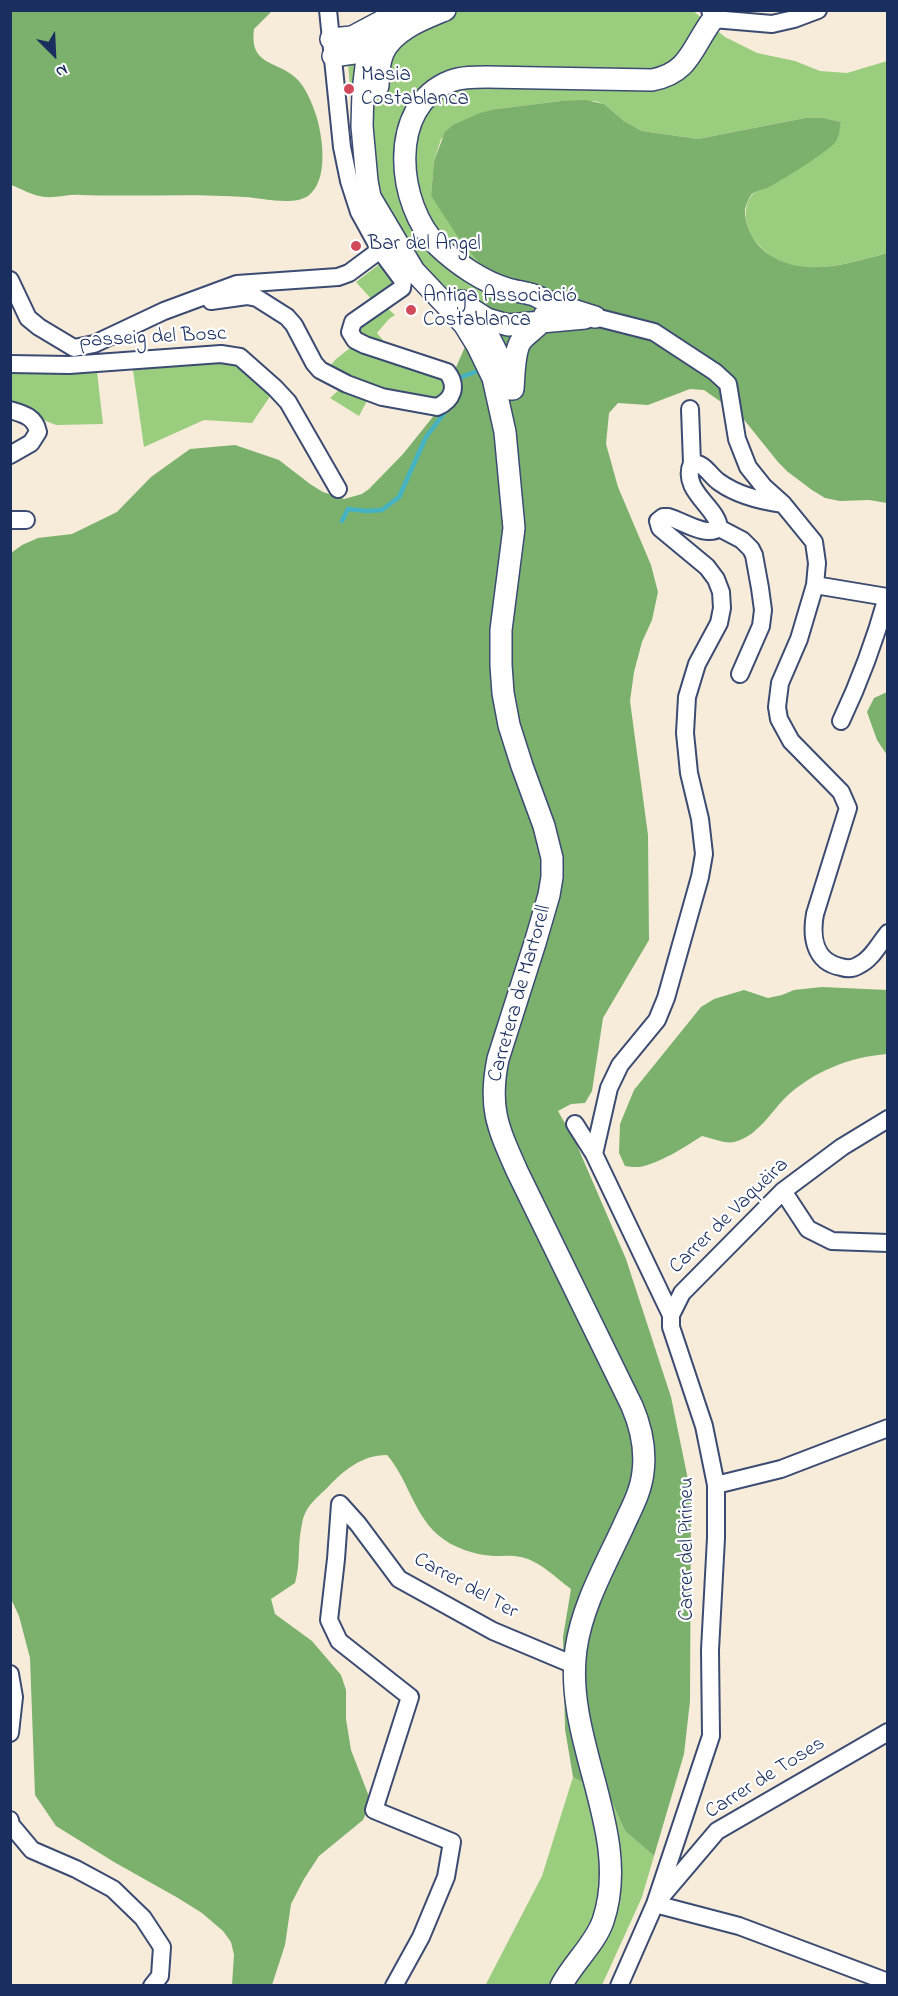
<!DOCTYPE html>
<html>
<head>
<meta charset="utf-8">
<style>
	body { margin:0 }
	#map { position:relative; width:898px; height:1996px; overflow:hidden; background:#f7ecda; font-family:"Indie Flower",sans-serif }
	canvas { display:block }
	.frame { position:absolute; inset:0; border:12px solid #1b2f5e; pointer-events:none }
	.north { position:absolute; left:24px; top:24px; width:60px; height:60px; -webkit-text-stroke:4px #fff; paint-order:stroke; rotate:156deg; font-size:16px; font-weight:700; line-height:24px; text-align:center; color:#1b2f5e }
	.north::after { content:''; display:block; margin:auto; width:21px; height:27px; background:#1b2f5e; clip-path:polygon(50% 0,100% 100%,50% 72%,0 100%) }
</style>
</head>
<body>
<div id="map">
<canvas width="898" height="1996"></canvas>
<div class="frame"></div>
<div class="north">N</div>
</div>
<script>
const g = document.querySelector('canvas').getContext('2d');
g.lineJoin = 'round';
function fillPath(path, color) {
  g.fillStyle = color;
  g.fill(path, 'evenodd');
}
function strokePath(path, color, width, dash) {
  g.strokeStyle = color;
  g.lineWidth = width;
  g.lineCap = dash ? 'butt' : 'round';
  g.setLineDash(dash || []);
  g.stroke(path);
}
function write(font, color, halo, rows, align = 'center') {
  g.font = font + ' "Indie Flower",sans-serif';
  g.lineWidth = 4.5;
  g.setLineDash([]);
  g.textBaseline = 'middle';
  g.strokeStyle = halo;
  g.fillStyle = color;
  for (const [text, x, y, turn = 0] of rows) {
    g.save();
    g.translate(x, y);
    g.rotate((+turn || 0) * Math.PI / 180);
    g.textAlign = isNaN(turn) ? turn : align;
    if (halo) g.strokeText(text, 0, 0);
    g.fillText(text, 0, 0);
    g.restore();
  }
}
const green = new Path2D(`
	M 692,10 L 725,37 L 757,53 L 795,61 L 820,71 L 847,73 L 887,61 L 887,253 C 850,263 797,281 765,251 C 756,243 750,236 747,224 C 745,215 745,201 753,194 C 759,189 773,185 781,180 C 801,167 819,153 837,140 L 841,122 L 824,118 L 805,118 L 698,139 L 642,131 L 624,121 L 604,104 L 595,101 L 561,101 L 496,109 L 441,139 L 434,161 L 431,196 L 467,248 L 479,260 L 487,275 L 486,311 L 468,340 L 357,165 L 347,53 L 385,11 Z
	M 381,263 L 398,285 L 373,301 L 356,282 Z
	M 386,307 L 395,315 L 389,319 L 377,333 L 387,345 L 362,335 L 357,331 L 360,324 Z
	M 355,344 L 440,373 L 446,381 L 445,389 L 440,401 L 379,393 L 328,368 L 336,359 Z
	M 231,362 L 273,392 L 252,423 L 204,420 L 144,447 L 133,370 Z
	M 97,372 L 103,424 L 56,425 L 11,407 L 10,373 Z
	M 341,388 L 368,399 L 359,416 L 330,398 Z
	M 573,1777 L 610,1798 L 625,1831 L 654,1856 L 642,1897 L 602,1985 L 485,1986 L 542,1876 Z`);
const forest = new Path2D(`
	M 10,11 L 272,11 L 254,29 C 249,67 278,60 297,79 C 306,88 312,103 316,115 C 323,137 329,181 308,196 C 293,206 262,198 245,197 C 191,193 136,197 81,195 C 69,194 57,198 45,197 C 33,196 22,189 11,185 Z
	M 586,100 L 604,104 L 624,121 L 642,131 L 698,139 L 805,118 L 824,118 L 841,122 C 840,128 839,136 837,140 C 830,151 782,180 769,187 C 764,189 756,191 752,194 C 749,197 745,207 745,211 C 745,225 752,239 761,248 C 796,281 847,264 887,253 L 887,503 L 869,500 L 840,501 L 825,498 L 812,490 L 788,472 L 778,462 L 741,416 L 704,390 L 690,389 L 648,405 L 618,403 L 609,413 L 606,444 L 618,487 L 651,565 L 658,592 L 652,620 L 642,642 L 634,672 L 630,701 L 648,835 L 649,940 L 603,1018 L 592,1091 L 585,1103 L 571,1104 L 558,1111 L 576,1143 L 626,1259 L 671,1397 L 691,1494 L 690,1701 L 684,1754 L 654,1856 L 625,1831 L 610,1798 L 573,1777 L 565,1729 L 563,1637 L 571,1589 C 556,1578 540,1561 521,1557 C 512,1555 503,1556 494,1556 C 475,1555 453,1548 438,1535 C 413,1513 408,1479 387,1455 C 362,1455 344,1470 328,1487 C 316,1499 305,1506 302,1524 C 297,1545 301,1562 295,1583 L 271,1599 L 275,1614 L 312,1641 L 341,1675 L 346,1690 L 346,1719 L 351,1750 L 368,1794 L 369,1807 L 363,1820 L 319,1856 L 304,1879 L 291,1904 L 285,1945 L 272,1985 L 232,1985 L 234,1955 L 231,1942 L 223,1931 L 202,1913 L 178,1898 L 114,1862 L 56,1826 L 35,1795 L 30,1658 L 19,1616 L 11,1599 L 11,553 L 22,545 L 38,538 L 72,534 L 117,512 L 151,477 L 190,449 L 235,445 L 279,460 L 310,484 L 323,492 L 344,499 L 362,494 L 369,489 L 403,454 L 436,413 L 468,340 L 486,311 L 487,275 L 483,267 L 460,240 L 431,196 L 434,161 L 445,132 L 453,125 L 480,113 L 496,109 L 561,101 Z
	M 887,692 L 887,755 L 877,740 L 867,712 L 874,698 Z
	M 822,987 L 887,990 L 887,1054 C 850,1057 814,1071 786,1097 C 770,1113 758,1136 734,1142 C 725,1144 711,1138 702,1136 C 685,1147 660,1163 640,1167 C 635,1167 630,1167 625,1166 L 619,1153 L 620,1124 L 634,1090 L 701,1007 L 714,999 L 744,990 L 768,998 L 782,995 L 794,990 Z`);
const stream = new Path2D(`
	M 459,382 L 459,378 L 475,372
	M 342,521 L 348,509 L 367,511 L 382,510 L 399,497 L 426,437 L 448,408`);
const minor = new Path2D(`
	M 710,10 L 713,19 L 772,24 L 794,19 L 818,10
	M 10,280 L 28,318 L 39,327 L 74,348 L 94,344 L 164,311 L 237,284 L 338,277 L 349,273 L 380,250 L 359,212 L 349,181 L 342,147 L 328,10
	M 211,301 L 247,296 L 257,298 L 287,317 L 294,325 L 314,363 L 320,370 L 347,384 L 382,397 L 437,407 C 453,400 458,386 447,372 L 365,345 L 355,340 L 350,332 L 353,322 L 402,288 L 403,281 L 380,250
	M 595,317 L 654,332 L 715,372 L 728,384 L 737,439 L 748,467 L 764,487 L 783,504 L 814,542 L 817,563 L 815,585 L 799,639 L 780,683 L 777,707 L 779,719 L 791,741 L 841,792 L 848,808 L 815,914 C 811,936 814,962 841,967 C 847,969 853,969 859,965 C 872,959 879,944 888,933
	M 10,364 L 69,365 L 221,354 L 240,357 L 275,388 L 288,402 L 338,489
	M 690,409 L 692,463
	M 10,410 C 24,414 35,417 38,432 L 31,443 L 10,455
	M 10,520 L 26,520
	M 719,528 L 742,540 L 751,549 L 754,555 L 760,588 L 763,610 L 761,626 L 740,674
	M 815,585 L 887,597 C 875,640 860,681 841,721
	M 575,1124 L 594,1154 L 671,1315 L 671,1327 L 704,1426 L 716,1485 L 716,1538 L 710,1650 L 711,1736 L 655,1904 L 619,1986
	M 594,1154 L 609,1088 L 620,1065 L 657,1020 L 666,998 L 700,877 L 704,854 L 700,819 L 689,773 L 685,733 L 687,697 L 697,664 L 719,623 L 722,608 L 721,592 L 716,579 L 707,567 L 660,528 L 658,521 L 663,517 L 668,517 C 683,521 706,538 719,528 C 718,507 680,491 692,463 C 705,463 709,475 719,482 C 737,495 761,501 783,504
	M 783,1191 L 808,1229 L 832,1241 L 888,1243
	M 671,1315 L 682,1293 L 783,1191 L 842,1147 L 888,1119
	M 716,1485 L 781,1469 L 888,1428
	M 10,1674 L 14,1697 L 10,1733
	M 888,1732 L 717,1831 L 655,1904 L 739,1926 L 888,1982
	M 10,1820 L 11,1825 L 32,1850 L 76,1869 L 113,1889 L 143,1918 L 162,1947 L 160,1976 L 152,1986
	M 394,1986 L 421,1937 L 446,1877 L 452,1842 L 374,1810 L 410,1697 L 339,1641 L 329,1620 L 336,1559 L 340,1504 L 358,1524 L 399,1579 L 493,1631 L 574,1665`);
const major = new Path2D(`
	M 412,10 L 392,21 L 383,28 L 368,50 L 363,91 L 362,126 L 367,181 L 370,197 L 414,271 L 464,324 L 477,345 L 493,378 L 505,432 L 514,528 L 501,630 L 501,665 L 503,693 L 509,725 L 522,766 L 544,826 L 552,858 L 552,877 L 549,895 L 535,943 L 498,1059 C 488,1108 498,1128 517,1171 L 632,1406 C 641,1427 646,1449 643,1472 C 641,1492 631,1509 623,1527 C 605,1566 582,1606 576,1649 C 563,1741 633,1833 603,1921 C 595,1944 573,1963 561,1986
	M 331,39 L 352,37 L 384,20
	M 333,56 L 361,52 L 378,45
	M 378,86 C 378,75 379,63 383,53 C 393,30 423,19 445,10
	M 462,301 C 486,326 501,356 510,389
	M 473,310 L 487,319 L 508,325 L 585,318
	M 595,317 C 579,312 563,307 547,301 C 541,299 536,295 530,294 C 523,292 515,291 508,289 C 483,282 457,264 438,246 C 397,206 386,106 451,81 C 462,77 475,77 487,77 L 652,80 C 690,73 692,47 713,19
	M 513,389 C 514,376 514,351 521,341 C 528,332 540,327 544,316`);
const markers = [
	[349,89,6,"#d1495b"],
	[356,246,6,"#d1495b"],
	[411,310,6,"#d1495b"]
];
const poiNames = [
	["Masia",361,77],
	["Costablanca",361,101],
	["Bar del Angel",368,246],
	["Antiga Associació",423,298],
	["Costablanca",423,322]
];
const streetNames = [
	["passeig del Bosc",153,339,-3],
	["Carretera de Martorell",521,994,-74],
	["Carrer de Vaquèira",730,1217,-44],
	["Carrer del Pirineu",689,1549,-90],
	["Carrer del Ter",465,1587,29],
	["Carrer de Toses",766,1779,-32]
];
fillPath(green, '#9acd7e');
fillPath(forest, '#7bb06d');
strokePath(stream, '#46b3c2', 4.5);
strokePath(minor, '#3c4b71', 20);
strokePath(major, '#3c4b71', 24);
strokePath(minor, '#fff', 16);
strokePath(major, '#fff', 21);
for (const [x, y, r, color] of markers) {
  const dot = new Path2D();
  dot.arc(x, y, r, 0, 2 * Math.PI);
  g.fillStyle = color;
  g.fill(dot);
  strokePath(dot, '#fff', 2);
}
write('21px', '#1b2f5e', '#fff', poiNames, 'left');
write('21px', '#1b2f5e', '#fff', streetNames);
</script>
</body>
</html>
